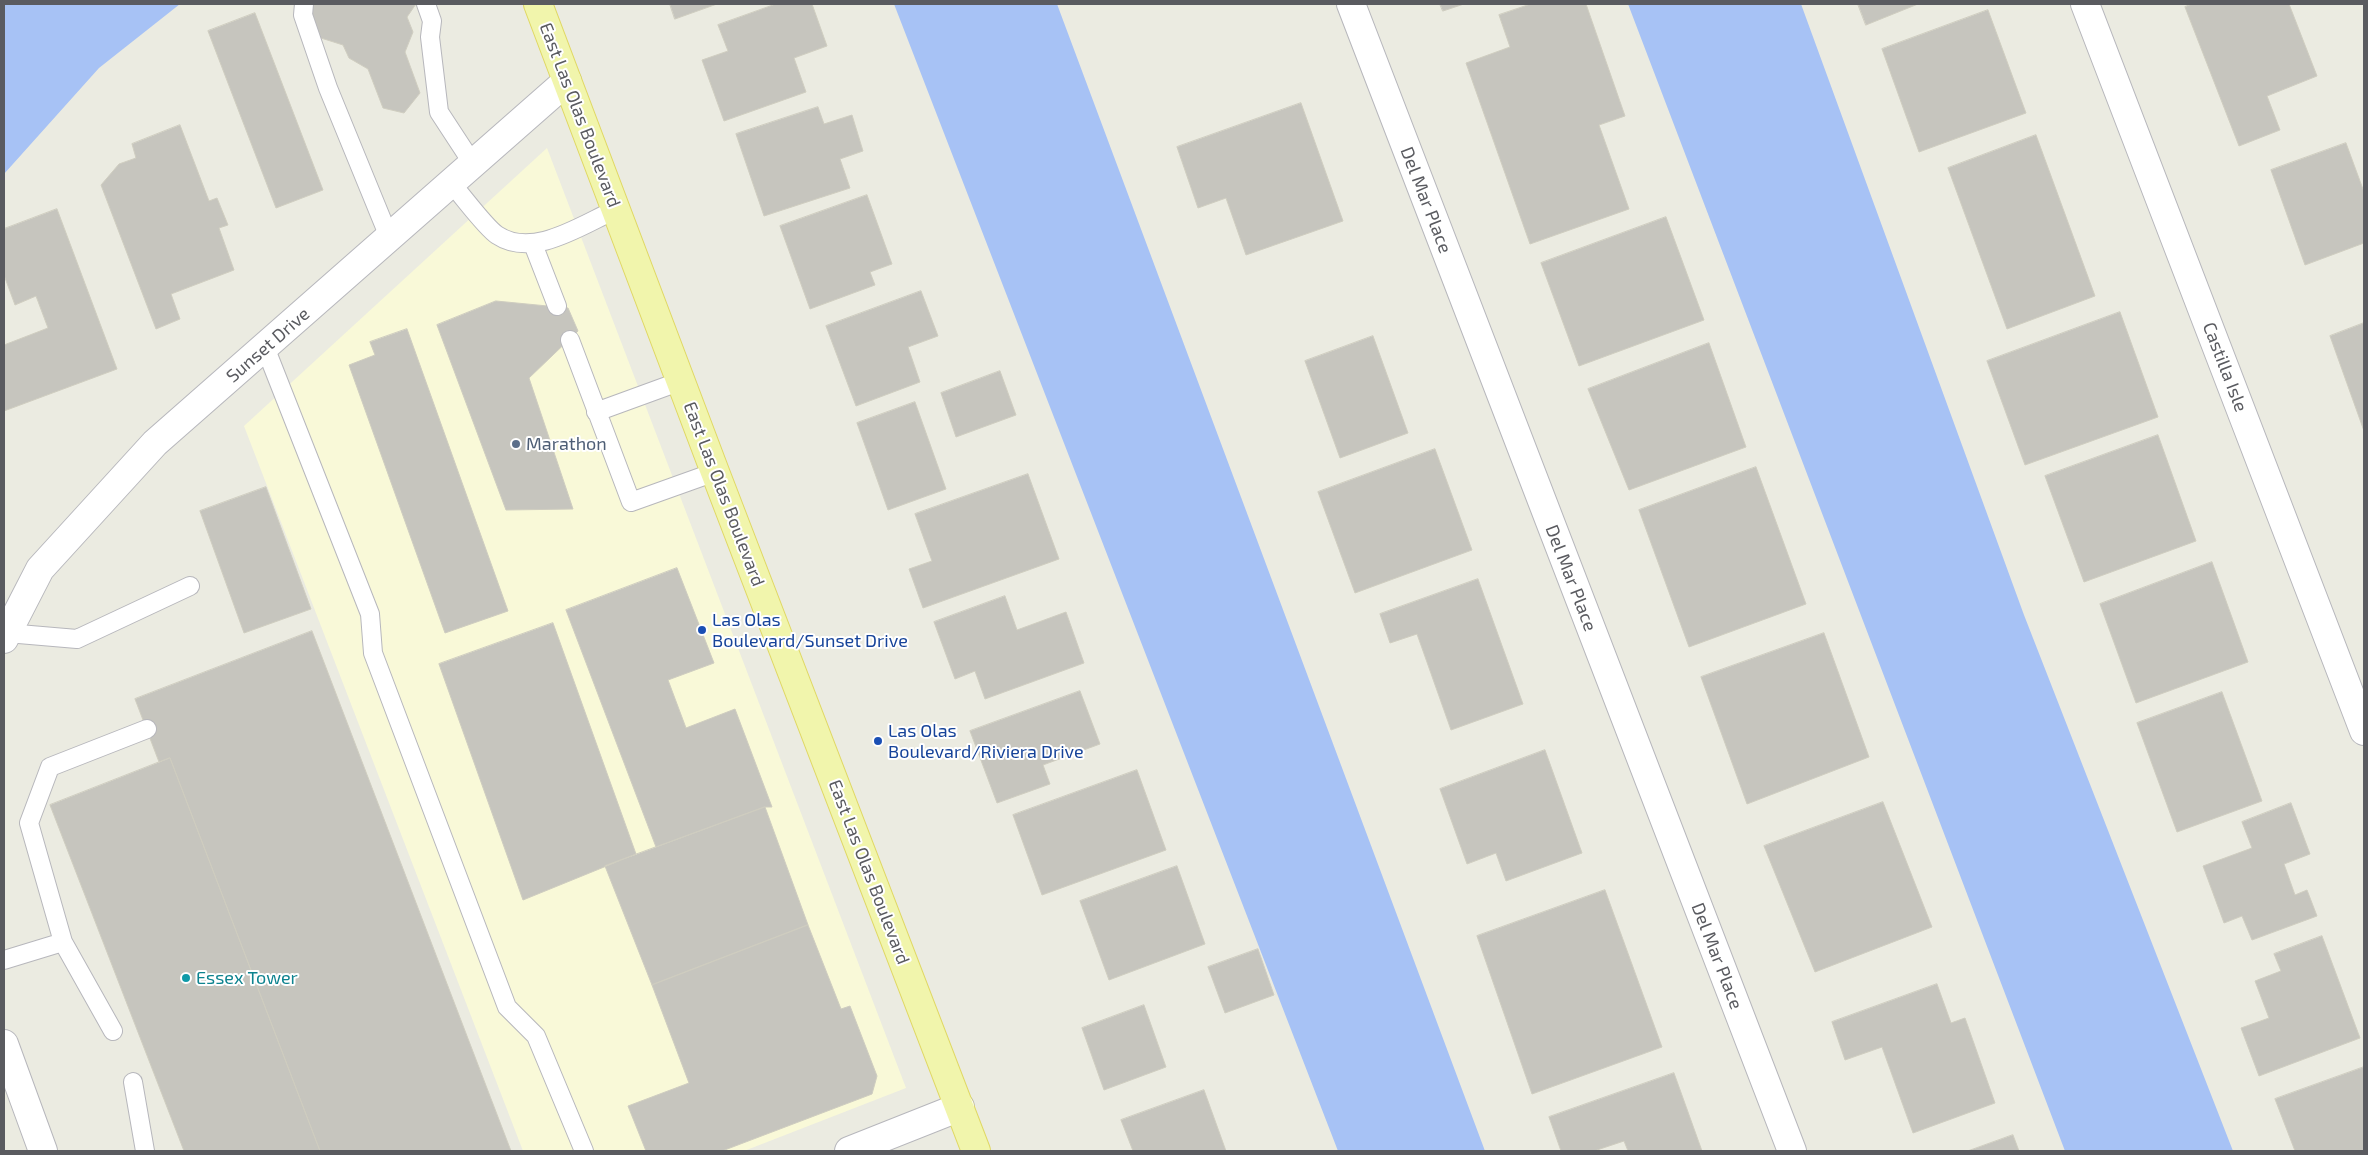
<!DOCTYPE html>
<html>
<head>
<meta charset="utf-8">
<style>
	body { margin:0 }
	#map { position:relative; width:2368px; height:1155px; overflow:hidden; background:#ebebe1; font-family:"Exo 2",sans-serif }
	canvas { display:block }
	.frame { position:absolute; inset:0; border:5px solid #5a5b60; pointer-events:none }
</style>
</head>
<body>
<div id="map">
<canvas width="2368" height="1155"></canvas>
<div class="frame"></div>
</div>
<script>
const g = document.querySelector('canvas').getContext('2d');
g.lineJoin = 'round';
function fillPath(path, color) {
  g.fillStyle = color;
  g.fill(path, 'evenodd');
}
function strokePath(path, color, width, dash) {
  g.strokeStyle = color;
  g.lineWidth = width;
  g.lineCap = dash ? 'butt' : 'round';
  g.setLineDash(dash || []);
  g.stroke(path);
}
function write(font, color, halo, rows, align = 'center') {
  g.font = font + ' "Exo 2",sans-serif';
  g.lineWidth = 4;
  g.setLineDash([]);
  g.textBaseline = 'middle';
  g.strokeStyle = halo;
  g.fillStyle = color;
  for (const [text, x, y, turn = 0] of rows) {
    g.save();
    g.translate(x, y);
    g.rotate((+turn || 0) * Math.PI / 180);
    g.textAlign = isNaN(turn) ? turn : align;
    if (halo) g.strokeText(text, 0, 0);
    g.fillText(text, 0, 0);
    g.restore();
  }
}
const commercial = new Path2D(`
	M 547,148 L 906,1088 L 744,1151 L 523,1151 L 244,426 Z`);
const water = new Path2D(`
	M 4,4 L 180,4 L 99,68 L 4,174 Z
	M 894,4 L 1057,4 L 1485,1151 L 1338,1151 Z
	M 1628,4 L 1801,4 L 2024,615 L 2233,1151 L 2065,1151 Z`);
const building = new Path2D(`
	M 313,4 L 416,4 L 407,17 L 413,32 L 405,52 L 420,93 L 404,113 L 383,108 L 368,69 L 349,58 L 343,45 L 321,38 L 310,8 Z
	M 670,4 L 717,4 L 675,19 Z
	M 776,4 L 812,4 L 827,46 L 794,58 L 806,92 L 724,121 L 702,60 L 728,51 L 718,25 Z
	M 1440,4 L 1464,4 L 1443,11 Z
	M 1531,4 L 1586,4 L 1625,116 L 1599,125 L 1629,209 L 1530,244 L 1466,63 L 1510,47 L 1499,15 Z
	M 1858,4 L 1918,4 L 1866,25 Z
	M 2192,4 L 2289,4 L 2317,76 L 2267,96 L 2280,130 L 2239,146 L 2185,7 Z
	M 1988,10 L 2026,113 L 1919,152 L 1882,49 Z
	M 255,13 L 323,190 L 276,208 L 208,31 Z
	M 1301,103 L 1343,221 L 1246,255 L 1226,198 L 1198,208 L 1177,147 Z
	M 818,107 L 824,124 L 852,115 L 863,151 L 840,159 L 850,188 L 764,216 L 736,134 Z
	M 180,125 L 209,201 L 217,198 L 228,225 L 219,228 L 234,270 L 171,294 L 180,319 L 156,329 L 101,185 L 119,164 L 136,158 L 132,144 Z
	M 2036,135 L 2095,296 L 2007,329 L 1948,168 Z
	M 2346,143 L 2364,192 L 2364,243 L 2305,265 L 2271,170 Z
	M 867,195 L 892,264 L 870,272 L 875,285 L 810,309 L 780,226 Z
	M 57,209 L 117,369 L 4,411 L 4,345 L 48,328 L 36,296 L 15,305 L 4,275 L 4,229 Z
	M 1666,217 L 1704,320 L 1579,366 L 1541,263 Z
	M 921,291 L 938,336 L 908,347 L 920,382 L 856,406 L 826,326 Z
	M 496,301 L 568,308 L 578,331 L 529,378 L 573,509 L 506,510 L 437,325 Z
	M 2120,312 L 2158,417 L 2025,465 L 1987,361 Z
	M 2364,323 L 2364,431 L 2330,336 Z
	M 407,329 L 508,611 L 445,633 L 349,365 L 375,355 L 370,342 Z
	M 1373,336 L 1408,433 L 1340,458 L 1305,361 Z
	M 1709,343 L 1746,447 L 1629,490 L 1588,389 Z
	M 1000,371 L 1016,415 L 956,437 L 941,393 Z
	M 915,402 L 946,489 L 888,510 L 857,423 Z
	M 2158,435 L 2196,541 L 2084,582 L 2045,476 Z
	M 1435,449 L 1472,550 L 1355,593 L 1318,492 Z
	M 1756,467 L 1806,604 L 1689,647 L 1639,510 Z
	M 1028,474 L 1059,559 L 923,608 L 909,569 L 932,561 L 915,514 Z
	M 266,487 L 311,609 L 244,633 L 200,511 Z
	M 2212,562 L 2248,662 L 2136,703 L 2100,604 Z
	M 677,568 L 714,663 L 668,680 L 686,728 L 735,709 L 772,807 L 765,807 L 656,847 L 566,610 Z
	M 1478,579 L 1523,704 L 1451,730 L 1417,634 L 1390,643 L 1380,614 Z
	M 1005,596 L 1017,630 L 1066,612 L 1084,663 L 985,699 L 975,671 L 955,679 L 934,622 Z
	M 553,623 L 636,854 L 523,900 L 439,664 Z
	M 312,631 L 511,1151 L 320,1151 L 170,758 L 159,762 L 135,699 Z
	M 1824,633 L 1869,757 L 1747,804 L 1701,677 Z
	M 1080,691 L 1100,744 L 1043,765 L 1050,784 L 997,803 L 970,731 Z
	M 2222,692 L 2262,801 L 2177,832 L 2137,723 Z
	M 1545,750 L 1582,853 L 1506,881 L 1496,853 L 1467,864 L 1440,789 Z
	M 170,758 L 320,1151 L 184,1151 L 50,805 Z
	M 1137,770 L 1166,850 L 1042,895 L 1013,815 Z
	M 1883,802 L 1932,927 L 1815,972 L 1764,846 Z
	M 2291,803 L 2310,854 L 2284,864 L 2295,895 L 2307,890 L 2317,916 L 2252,940 L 2242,916 L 2224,923 L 2203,866 L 2252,848 L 2242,822 Z
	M 765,807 L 808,925 L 652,985 L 605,866 Z
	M 1177,866 L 1205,944 L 1109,980 L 1080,901 Z
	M 1605,890 L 1662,1047 L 1532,1094 L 1477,936 Z
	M 808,925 L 841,1009 L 850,1006 L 877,1076 L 872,1094 L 722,1151 L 646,1151 L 628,1106 L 689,1083 L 652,985 Z
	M 2322,936 L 2360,1038 L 2259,1076 L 2241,1028 L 2269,1018 L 2255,981 L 2281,971 L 2274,954 Z
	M 1258,949 L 1274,995 L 1225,1013 L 1208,967 Z
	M 1937,984 L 1951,1023 L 1965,1018 L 1995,1103 L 1913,1133 L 1882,1047 L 1845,1060 L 1832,1022 Z
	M 1144,1005 L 1166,1067 L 1104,1090 L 1082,1028 Z
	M 2364,1067 L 2364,1151 L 2295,1151 L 2275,1099 Z
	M 1674,1073 L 1702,1151 L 1628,1151 L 1624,1141 L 1594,1151 L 1561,1151 L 1549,1117 Z
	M 1204,1090 L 1226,1151 L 1133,1151 L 1121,1120 Z
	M 2013,1135 L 2019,1151 L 1968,1151 Z`);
const service = new Path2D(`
	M 304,4 L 303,15 L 328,88 L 389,237
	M 426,4 L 432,21 L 430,37 L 439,112 L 473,164
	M 451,183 C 462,195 485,227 497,235 C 533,259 581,225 615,210
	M 533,244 L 557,306
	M 570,340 L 631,502 L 715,472
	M 265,347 L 370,614 L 373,653 L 507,1007 L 536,1036 L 584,1151
	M 596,412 L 681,381
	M 7,633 L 77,639 L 190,586
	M 63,942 L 113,1031
	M 4,960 L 63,942 L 29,823 L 50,767 L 147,729
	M 133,1082 L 145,1151`);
const minor = new Path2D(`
	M 1351,4 L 1792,1151
	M 2085,4 L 2364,731
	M 4,639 L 40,569 L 155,443 L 567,81
	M 4,1044 L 43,1151
	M 849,1151 L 960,1107`);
const primary = new Path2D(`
	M 538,4 L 715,472 L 976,1151`);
const markers = [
	[516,444,5,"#5c6f8a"],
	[702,630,5,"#1a4fb4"],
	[878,741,5,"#1a4fb4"],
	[186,978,5,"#0f9aa8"]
];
const streetNames = [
	["East Las Olas Boulevard",580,115,69],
	["Del Mar Place",1426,200,69],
	["Sunset Drive",268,345,-41],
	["Castilla Isle",2225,367,69],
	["East Las Olas Boulevard",724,494,69],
	["Del Mar Place",1571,578,69],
	["East Las Olas Boulevard",869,872,69],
	["Del Mar Place",1717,956,69]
];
const serviceNames = [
	["Marathon",526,444]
];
const transitNames = [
	["Las Olas",712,620],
	["Boulevard/Sunset Drive",712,641],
	["Las Olas",888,731],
	["Boulevard/Riviera Drive",888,752]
];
const cultureNames = [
	["Essex Tower",196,978]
];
fillPath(commercial, '#f9f9d8');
fillPath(water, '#a7c2f5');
fillPath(building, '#c6c5be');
strokePath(building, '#cfcdc0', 1);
strokePath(service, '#b7b7bc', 20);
strokePath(minor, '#b7b7bc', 30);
strokePath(primary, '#e0d864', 30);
strokePath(service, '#fff', 18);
strokePath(minor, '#fff', 28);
strokePath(primary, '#f1f5ac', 28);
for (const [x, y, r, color] of markers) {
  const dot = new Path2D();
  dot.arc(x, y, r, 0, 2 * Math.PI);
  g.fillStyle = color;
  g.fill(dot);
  strokePath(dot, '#fff', 2);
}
write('18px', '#5a5b60', '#fff', streetNames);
write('18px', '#4e5e75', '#fff', serviceNames, 'left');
write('18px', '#164399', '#fff', transitNames, 'left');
write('18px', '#0d838f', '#fff', cultureNames, 'left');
</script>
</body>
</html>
